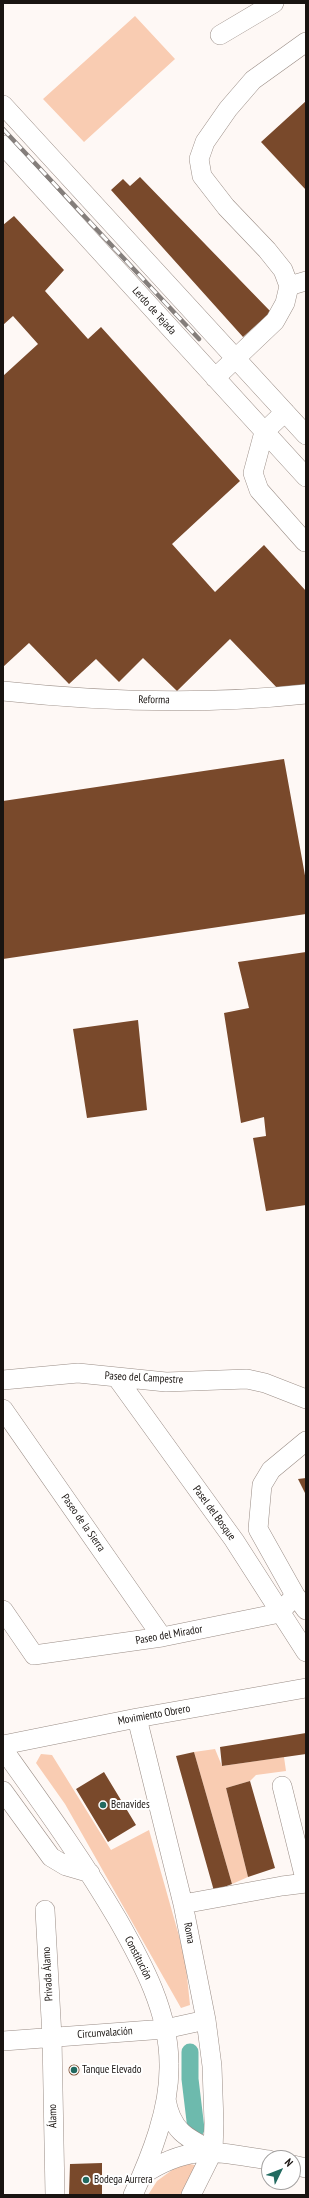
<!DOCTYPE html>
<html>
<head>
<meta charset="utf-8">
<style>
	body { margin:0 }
	#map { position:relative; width:309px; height:2198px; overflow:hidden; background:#fef8f5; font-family:"PT Sans Narrow",sans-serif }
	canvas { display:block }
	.frame { position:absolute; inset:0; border:4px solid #191411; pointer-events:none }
	.north { position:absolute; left:261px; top:2150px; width:40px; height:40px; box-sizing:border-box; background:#fff; border:1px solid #a3a1a0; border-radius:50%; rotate:47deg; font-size:11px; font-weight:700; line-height:16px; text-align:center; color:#191411 }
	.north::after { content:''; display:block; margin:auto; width:14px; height:18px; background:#226a60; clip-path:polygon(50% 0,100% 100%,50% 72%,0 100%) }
</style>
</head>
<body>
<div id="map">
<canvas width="309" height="2198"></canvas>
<div class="frame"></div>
<div class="north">N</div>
</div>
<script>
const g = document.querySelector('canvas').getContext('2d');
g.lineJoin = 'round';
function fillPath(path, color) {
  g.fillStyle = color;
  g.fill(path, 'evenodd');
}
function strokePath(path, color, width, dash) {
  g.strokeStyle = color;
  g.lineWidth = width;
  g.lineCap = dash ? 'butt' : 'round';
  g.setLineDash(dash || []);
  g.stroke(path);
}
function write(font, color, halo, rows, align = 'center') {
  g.font = font + ' "PT Sans Narrow",sans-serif';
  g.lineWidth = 4;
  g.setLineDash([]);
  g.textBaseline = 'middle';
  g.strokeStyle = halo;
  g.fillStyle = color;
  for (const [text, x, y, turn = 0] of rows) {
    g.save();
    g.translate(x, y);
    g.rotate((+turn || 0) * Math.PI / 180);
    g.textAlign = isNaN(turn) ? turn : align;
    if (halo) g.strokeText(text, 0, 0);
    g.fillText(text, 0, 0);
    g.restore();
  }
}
const green = new Path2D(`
	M 135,16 L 175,59 L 84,142 L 43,99 Z
	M 215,1749 L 222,1766 L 284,1757 L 286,1771 L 256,1775 L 250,1781 L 226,1788 L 248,1877 L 232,1884 L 194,1752 Z
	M 41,1754 L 52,1755 L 111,1850 L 149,1830 L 185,1957 L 190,2005 L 181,2008 L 65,1804 L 36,1763 Z
	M 183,2162 L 198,2166 L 186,2195 L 148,2195 L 157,2181 Z`);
const canal = new Path2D(`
	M 190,2052 L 190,2079 L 196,2129`);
const building = new Path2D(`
	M 306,101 L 306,190 L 261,142 Z
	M 140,177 L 271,312 L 243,337 L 111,190 L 123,179 L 130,186 Z
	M 14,216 L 64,270 L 45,291 L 88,339 L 101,327 L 240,481 L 172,544 L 215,592 L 264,545 L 306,591 L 306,685 L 282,693 L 230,639 L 177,691 L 143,658 L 119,682 L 96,659 L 69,684 L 29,643 L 3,667 L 3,376 L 38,344 L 13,316 L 3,325 L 3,225 Z
	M 284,759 L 306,881 L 306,914 L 3,959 L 3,801 Z
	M 306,952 L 306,1205 L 266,1211 L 253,1138 L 266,1136 L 264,1117 L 241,1123 L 224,1013 L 249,1008 L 238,962 Z
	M 138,1020 L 147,1110 L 87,1118 L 73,1029 Z
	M 306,1478 L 306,1495 L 298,1479 Z
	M 306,1733 L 306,1754 L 222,1766 L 220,1747 Z
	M 194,1752 L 232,1884 L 214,1891 L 176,1756 Z
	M 104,1772 L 136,1825 L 108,1842 L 76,1789 Z
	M 250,1781 L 275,1868 L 248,1877 L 226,1788 Z
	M68.5 2070a5.5 5.5 0 1 1 11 0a5.5 5.5 0 1 1-11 0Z
	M 102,2163 L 102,2195 L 69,2195 L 70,2164 Z`);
const minor = new Path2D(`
	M 220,35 L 274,3
	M 3,105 L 306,435
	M 3,145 L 306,477
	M 289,286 L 306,281
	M 215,378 L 275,321 L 285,303 L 289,286 L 283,270 L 267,250 L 226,207 L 202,176 L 199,159 L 205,142 L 228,109 L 253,80 L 306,42
	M 285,412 L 264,432 L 253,473 L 259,490 L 305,542
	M 3,691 C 104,702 205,705 306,694
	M 117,1378 L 234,1540 L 306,1652
	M 3,1380 L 78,1373 L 166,1382 L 247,1379 L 265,1383 L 306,1399
	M 3,1409 L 162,1637
	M 306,1441 L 271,1470 L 262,1485 L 258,1529 L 295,1595 L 306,1610
	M 3,1610 L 34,1655 L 162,1637 L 280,1613 L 295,1595
	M 137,1718 L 183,1904 L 206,2020 L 212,2066 L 214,2123 L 213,2151 L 191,2195
	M 3,1745 L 137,1718 L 306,1688
	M 3,1749 C 43,1805 83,1860 118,1920 C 143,1964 169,2012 169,2064 C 170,2109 151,2156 133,2195
	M 3,1791 L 51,1857 L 66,1866 L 90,1873
	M 183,1904 L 282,1886 L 306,1883 L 282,1786
	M 45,1910 L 52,2037 L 55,2195
	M 3,2041 L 165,2029 L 206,2020
	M 166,2099 C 171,2130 186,2138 213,2151
	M 293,2165 L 306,2168
	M 142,2175 C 191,2143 215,2152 269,2160`);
const rail = new Path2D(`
	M 3,129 L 199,339`);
const markers = [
	[103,1805,4,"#226a60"],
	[74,2070,4,"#226a60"],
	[86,2180,4,"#226a60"]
];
const streetNames = [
	["Lerdo de Tejada",154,311,48],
	["Reforma",154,700,1],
	["Paseo del Campestre",144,1378,3],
	["Pasel del Bosque",214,1513,54],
	["Paseo de la Sierra",83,1523,55],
	["Paseo del Mirador",169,1635,-10],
	["Movimiento Obrero",154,1715,-10],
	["Roma",189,1933,79],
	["Constitución",138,1958,63],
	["Privada Álamo",48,1974,-93],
	["Circunvalación",105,2033,-4],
	["Álamo",53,2116,-91]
];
const poiNames = [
	["Benavides",111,1805],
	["Tanque Elevado",82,2070],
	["Bodega Aurrera",94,2180]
];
fillPath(green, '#f9ccb2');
strokePath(canal, '#6dbaad', 17);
fillPath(building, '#79492b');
strokePath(minor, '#9a8d86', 20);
strokePath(minor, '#fff', 19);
strokePath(rail, '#847e7b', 4.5);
strokePath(rail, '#fff', 3, [9]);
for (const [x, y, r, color] of markers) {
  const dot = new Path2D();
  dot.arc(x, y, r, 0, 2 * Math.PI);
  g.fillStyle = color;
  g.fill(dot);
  strokePath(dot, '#fff', 1.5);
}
write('11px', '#191411', '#fff', streetNames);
write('11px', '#191411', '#fff', poiNames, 'left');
</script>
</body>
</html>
